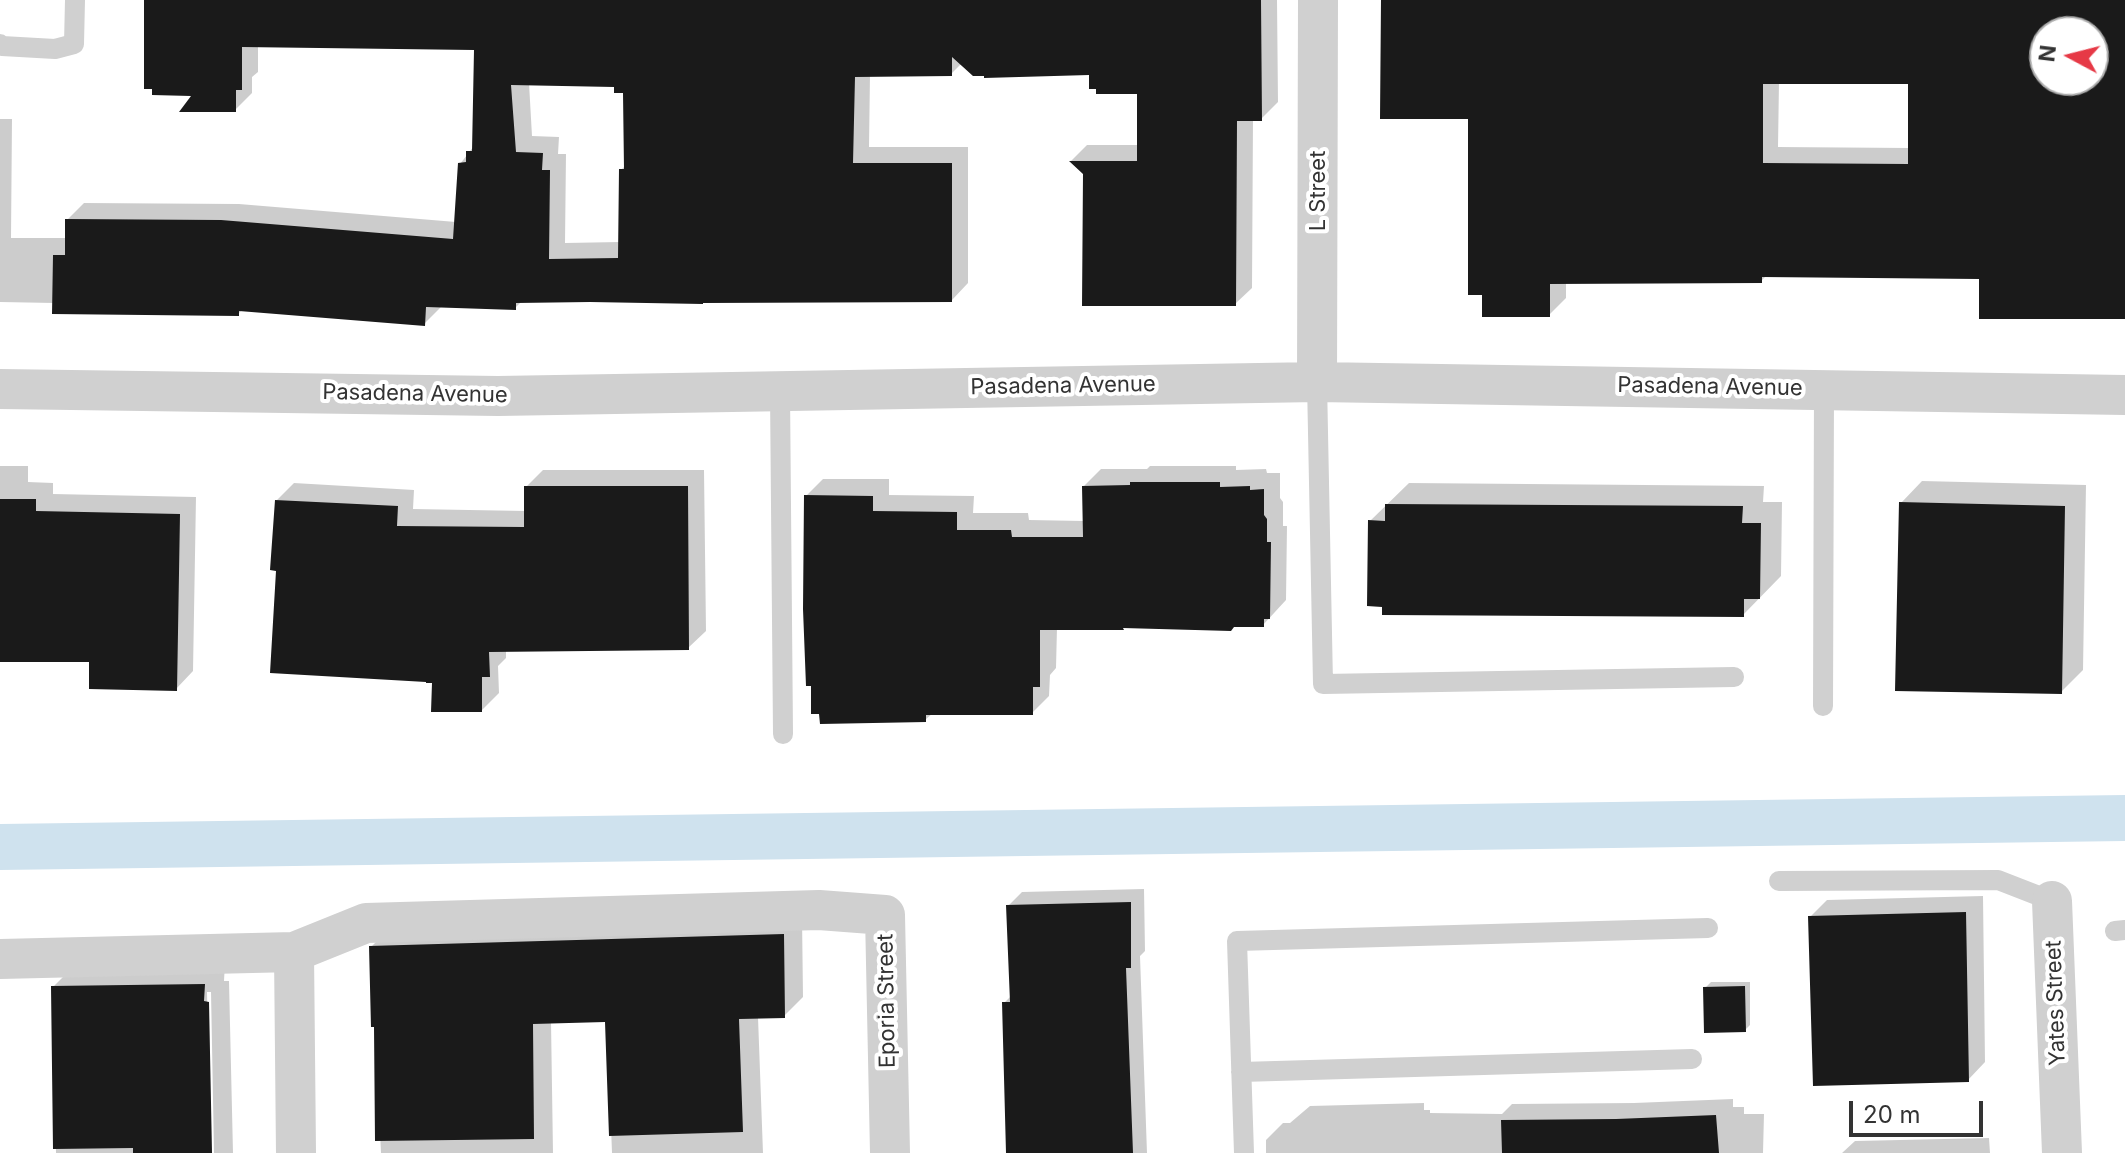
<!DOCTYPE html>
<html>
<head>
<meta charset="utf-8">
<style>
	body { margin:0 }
	#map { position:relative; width:2125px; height:1153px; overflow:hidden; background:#fff; font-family:Inter,sans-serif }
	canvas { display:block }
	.north { position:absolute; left:2029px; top:16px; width:80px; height:80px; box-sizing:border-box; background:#fff; border:2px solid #adadad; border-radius:50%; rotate:277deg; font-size:22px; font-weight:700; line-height:32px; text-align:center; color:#333 }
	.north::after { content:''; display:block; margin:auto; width:28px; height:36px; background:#e63946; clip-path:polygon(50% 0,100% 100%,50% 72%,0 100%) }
	.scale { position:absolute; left:1849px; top:1101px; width:134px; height:36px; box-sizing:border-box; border:4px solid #333; border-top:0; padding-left:10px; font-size:24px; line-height:28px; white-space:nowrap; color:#333; -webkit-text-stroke:6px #fff; paint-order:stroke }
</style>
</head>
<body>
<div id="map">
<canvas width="2125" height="1153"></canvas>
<div class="north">N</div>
<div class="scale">20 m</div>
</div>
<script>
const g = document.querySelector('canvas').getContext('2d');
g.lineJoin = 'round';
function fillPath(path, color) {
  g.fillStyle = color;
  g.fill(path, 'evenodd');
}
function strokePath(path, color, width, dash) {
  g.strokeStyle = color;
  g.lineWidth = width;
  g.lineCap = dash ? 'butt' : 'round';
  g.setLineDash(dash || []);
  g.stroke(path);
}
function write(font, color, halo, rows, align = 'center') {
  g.font = font + ' Inter,sans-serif';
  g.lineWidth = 8;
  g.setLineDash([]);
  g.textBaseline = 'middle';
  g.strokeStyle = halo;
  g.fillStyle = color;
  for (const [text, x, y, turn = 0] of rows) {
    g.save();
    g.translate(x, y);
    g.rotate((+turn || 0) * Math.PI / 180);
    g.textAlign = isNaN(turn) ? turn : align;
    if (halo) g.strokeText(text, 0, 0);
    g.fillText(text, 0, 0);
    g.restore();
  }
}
const shadow = new Path2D(`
	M 146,0 L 1277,0 L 1278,102 L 1261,119 L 1253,119 L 1252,288 L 1235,304 L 1071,161 L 1087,145 L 1139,145 L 1140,92 L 1091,73 L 962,63 L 951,74 L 870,75 L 869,147 L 968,147 L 968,283 L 952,300 L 522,301 L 515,308 L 441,307 L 424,324 L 242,310 L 238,314 L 54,303 L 0,302 L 0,119 L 12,119 L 11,238 L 67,238 L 67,220 L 84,203 L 239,204 L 456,222 L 460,164 L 474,146 L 476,48 L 258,45 L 258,72 L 252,77 L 252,93 L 235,110 L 195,94 ZM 529,83 L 616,85 L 625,91 L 626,165 L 621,170 L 620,242 L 565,243 L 566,154 L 558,154 L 559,137 L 532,136 Z
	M 1383,0 L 2125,0 L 2125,318 L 1981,277 L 1767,275 L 1761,281 L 1566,282 L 1566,298 L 1549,315 L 1470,117 ZM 2045,32 L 2093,32 L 2093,80 L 2045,80 ZM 1779,82 L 1910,82 L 1910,148 L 1778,147 Z
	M 0,466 L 28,466 L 28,482 L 53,483 L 53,494 L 196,497 L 193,671 L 176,689 L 91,660 L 0,659 Z
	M 1150,466 L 1236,466 L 1236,470 L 1266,469 L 1267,473 L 1280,473 L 1280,498 L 1283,502 L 1283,526 L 1287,526 L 1286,600 L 1263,625 L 1057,628 L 1056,668 L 1050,675 L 1049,696 L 1032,713 L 933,713 L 925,720 L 806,496 L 823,479 L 889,479 L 889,495 L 974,496 L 973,513 L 1028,513 L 1029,520 L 1084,521 L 1084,486 L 1101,469 L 1147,469 Z
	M 543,470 L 704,470 L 706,631 L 688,648 L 506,650 L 506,658 L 498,666 L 499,693 L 482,710 L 434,681 L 278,569 L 276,501 L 294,483 L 414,490 L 413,509 L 526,511 L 526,487 Z
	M 1922,481 L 2086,485 L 2083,670 L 2061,692 L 1901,503 Z
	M 1409,483 L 1764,486 L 1763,502 L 1782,502 L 1781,576 L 1743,615 L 1370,521 Z
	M 1144,889 L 1145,951 L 1140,956 L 1147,1153 L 1008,1153 L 1004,1003 L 1011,996 L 1008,906 L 1022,892 Z
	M 1983,896 L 1985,1062 L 1968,1080 L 1810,917 L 1827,900 Z
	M 802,916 L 803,997 L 784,1016 L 758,1017 L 763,1153 L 612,1153 L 607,1020 L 551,1021 L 553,1153 L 381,1153 L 371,947 L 390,928 Z
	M 225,963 L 224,981 L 229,981 L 233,1153 L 214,1153 L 211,992 L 207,992 L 210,1153 L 56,1153 L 53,987 L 74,966 Z
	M 1711,982 L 1750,982 L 1750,1025 L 1745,1030 L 1705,988 Z
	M 1733,1099 L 1733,1107 L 1744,1107 L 1744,1114 L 1764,1114 L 1763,1153 L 1266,1153 L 1266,1140 L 1283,1123 L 1290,1123 L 1310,1106 L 1424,1103 L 1424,1110 L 1430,1110 L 1430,1113 L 1502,1114 L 1512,1104 L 1634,1103 Z
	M 1989,1138 L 1990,1153 L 1842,1153 L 1855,1141 Z`);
const canal = new Path2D(`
	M 0,847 L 2125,818`);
const building = new Path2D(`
	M 144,0 L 1261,0 L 1262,121 L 1237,121 L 1236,306 L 1082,306 L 1083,174 L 1069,161 L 1137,161 L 1137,94 L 1096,94 L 1096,89 L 1089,89 L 1089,75 L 984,78 L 984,76 L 973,76 L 952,57 L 952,76 L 855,77 L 853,163 L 952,163 L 952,302 L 703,303 L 703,304 L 590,302 L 516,303 L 516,310 L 426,307 L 425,326 L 239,311 L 239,316 L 52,314 L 53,255 L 65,255 L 65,219 L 221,220 L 453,239 L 458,163 L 466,162 L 466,151 L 472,151 L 474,50 L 242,47 L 242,90 L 236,90 L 236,112 L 179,112 L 191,96 L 152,95 L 152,89 L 144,89 ZM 511,85 L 614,87 L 614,93 L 623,93 L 624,169 L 619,169 L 618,258 L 549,259 L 550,170 L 542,170 L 543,153 L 516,152 Z
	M 1381,0 L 2125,0 L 2125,319 L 1979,319 L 1979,279 L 1762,277 L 1762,283 L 1550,284 L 1550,317 L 1482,317 L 1482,295 L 1468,295 L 1468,119 L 1380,119 ZM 2045,32 L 2093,32 L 2093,80 L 2045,80 ZM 1763,84 L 1908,84 L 1908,164 L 1763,163 Z
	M 1130,482 L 1220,482 L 1220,487 L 1250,486 L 1250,490 L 1264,489 L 1264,515 L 1267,519 L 1267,542 L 1271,542 L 1270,619 L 1264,619 L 1264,627 L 1234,627 L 1231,631 L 1123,628 L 1124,630 L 1040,630 L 1040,687 L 1033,687 L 1033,715 L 926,715 L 926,722 L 820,724 L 819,714 L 811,714 L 811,686 L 806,686 L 803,609 L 804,495 L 873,496 L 873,511 L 957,512 L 957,530 L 1011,530 L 1012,537 L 1083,537 L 1082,486 L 1130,485 Z
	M 524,486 L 688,486 L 689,650 L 489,652 L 490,677 L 482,677 L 482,712 L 431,712 L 432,683 L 426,683 L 426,682 L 270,673 L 276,571 L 270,570 L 275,500 L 398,506 L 397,526 L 524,527 Z
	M 0,499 L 36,499 L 36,511 L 180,514 L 177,691 L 89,689 L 89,662 L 0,662 Z
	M 1899,502 L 2065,506 L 2062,694 L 1895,691 Z
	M 1385,504 L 1743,506 L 1742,523 L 1761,523 L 1760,599 L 1744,599 L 1744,617 L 1382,615 L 1382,607 L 1367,606 L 1368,520 L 1385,521 Z
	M 1131,902 L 1131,968 L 1126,968 L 1133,1153 L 1006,1153 L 1002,1002 L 1010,1002 L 1006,905 Z
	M 1966,912 L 1969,1082 L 1813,1086 L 1808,916 Z
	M 784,934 L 785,1018 L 739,1019 L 743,1132 L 609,1136 L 605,1022 L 533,1024 L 534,1139 L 375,1141 L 374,1027 L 371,1027 L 369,946 Z
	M 205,984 L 204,1001 L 209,1002 L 212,1153 L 133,1153 L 133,1148 L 53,1149 L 51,986 Z
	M 1745,986 L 1746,1032 L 1704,1033 L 1703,987 Z
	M 1716,1115 L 1719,1153 L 1502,1153 L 1501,1120 L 1616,1119 Z`);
const service = new Path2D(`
	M 0,44 L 2,46 L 55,49 L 74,44 L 75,0
	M 1317,382 L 1323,684 L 1734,677
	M 780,391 L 783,734
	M 1823,706 L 1824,389
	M 1779,881 L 1998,880 L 2052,901
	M 2115,931 L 2125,930
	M 1241,1072 L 1692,1059
	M 1244,1153 L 1237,941 L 1708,928`);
const minor = new Path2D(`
	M 1317,382 L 1318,0
	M 0,389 L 498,396 L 1317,382 L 2125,395
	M 2052,901 L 2062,1153
	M 294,952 L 296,1153
	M 0,959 L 294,952 L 366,923 L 819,910 L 885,915 L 890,1153`);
const streetNames = [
	["L Street",1318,191,-90],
	["Pasadena Avenue",1063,386,-1],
	["Pasadena Avenue",1710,387,1],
	["Pasadena Avenue",415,394,1],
	["Eporia Street",887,1001,-91],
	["Yates Street",2056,1003,-92]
];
fillPath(shadow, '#0003');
strokePath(canal, '#cfe2ee', 46);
fillPath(building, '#1a1a1a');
strokePath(service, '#d0d0d0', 20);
strokePath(minor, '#d0d0d0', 40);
write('22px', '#333', '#fff', streetNames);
</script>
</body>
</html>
